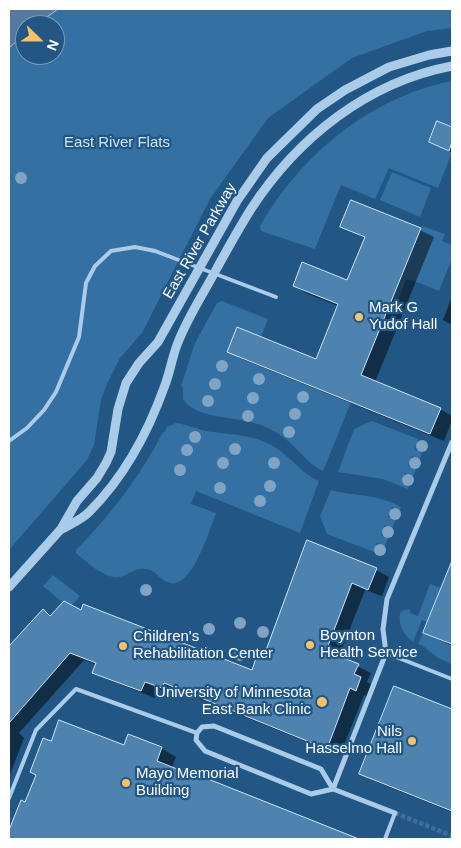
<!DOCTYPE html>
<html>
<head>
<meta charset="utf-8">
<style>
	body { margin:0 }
	#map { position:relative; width:461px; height:848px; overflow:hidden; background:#215685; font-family:Helvetica,sans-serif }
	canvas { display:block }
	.frame { position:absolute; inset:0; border:10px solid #fff; pointer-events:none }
	.north { position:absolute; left:15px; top:15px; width:50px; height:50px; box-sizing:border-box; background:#215685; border:1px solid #7a9ab6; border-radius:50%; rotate:112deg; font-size:14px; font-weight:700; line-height:20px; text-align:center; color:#fff }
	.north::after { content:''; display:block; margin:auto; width:18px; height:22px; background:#f6c16b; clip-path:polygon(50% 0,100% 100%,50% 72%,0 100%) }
</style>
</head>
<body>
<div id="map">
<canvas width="461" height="848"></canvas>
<div class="frame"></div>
<div class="north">N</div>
</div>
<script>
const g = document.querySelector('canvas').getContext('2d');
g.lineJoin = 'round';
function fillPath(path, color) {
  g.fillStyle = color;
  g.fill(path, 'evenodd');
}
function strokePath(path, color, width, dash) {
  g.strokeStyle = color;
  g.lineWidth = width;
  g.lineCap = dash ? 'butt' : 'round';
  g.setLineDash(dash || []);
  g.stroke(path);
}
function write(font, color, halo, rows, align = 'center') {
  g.font = font + ' Helvetica,sans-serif';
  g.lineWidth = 4.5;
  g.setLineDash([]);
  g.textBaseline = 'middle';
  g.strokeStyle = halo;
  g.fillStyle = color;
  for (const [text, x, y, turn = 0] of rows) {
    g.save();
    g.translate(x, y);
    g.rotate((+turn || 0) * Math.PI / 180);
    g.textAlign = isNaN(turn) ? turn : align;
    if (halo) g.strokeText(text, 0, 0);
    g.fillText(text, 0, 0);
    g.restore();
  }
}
const green = new Path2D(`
	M 55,9 L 452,9 L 452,28 L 427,31 L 352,58 L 268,118 L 210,199 L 142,333 L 120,358 L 107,384 L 101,400 L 94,445 L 87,460 L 9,550 L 9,48 L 25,34 L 25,55 L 55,55 L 55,25 L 36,25 Z
	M 452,81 L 452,127 L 437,121 L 429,142 L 452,152 L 438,188 L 389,168 L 375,199 L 341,185 L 315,249 L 261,231 L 260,226 C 301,155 370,97 452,81 Z
	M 392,172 L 431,188 L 420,217 L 380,200 Z
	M 422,226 L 445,234 L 442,241 L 452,245 L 452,258 L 439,291 L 412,280 L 406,280 L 394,309 L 391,310 L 388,309 Z
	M 222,301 L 268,319 L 261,337 L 227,352 L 351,402 L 323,471 C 308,464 300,451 288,441 C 280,434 269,428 258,424 C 236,416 197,420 183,399 L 183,387 L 181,386 L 195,343 L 217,303 Z
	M 372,421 L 418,439 L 415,449 L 422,452 L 420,459 L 412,456 L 408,466 L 416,469 L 413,476 L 405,473 L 402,482 L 409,486 L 408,489 L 383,479 L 338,472 L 354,429 Z
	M 176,423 C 186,424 196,429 206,431 C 230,435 255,434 276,448 C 292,458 302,474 319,481 L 300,533 L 196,491 L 191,504 L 216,513 C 210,528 191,594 167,582 C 157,578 155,567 140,569 C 132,570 127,576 119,577 C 105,579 86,562 76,553 L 76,550 C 111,514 140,477 163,432 L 165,432 L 167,427 Z
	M 331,490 C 357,497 375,493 401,507 L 400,510 L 392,507 L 388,517 L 396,520 L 392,528 L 385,525 L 381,535 L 388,538 L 385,546 L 377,543 L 374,552 L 327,534 L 320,516 Z
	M 53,575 L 80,596 L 72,605 L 64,601 L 63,603 L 43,586 Z
	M 430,584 L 441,588 L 427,622 L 422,620 L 413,642 C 404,635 398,625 400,613 L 404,610 L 410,609 L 410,613 L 418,616 Z
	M 423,633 L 452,644 L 452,664 L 438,658 L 423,646 L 418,644 Z`);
const water = new Path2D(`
	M 9,9 L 58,9 L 36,25 L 25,25 L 25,34 L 9,48 Z`);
const shadow = new Path2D(`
	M 438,122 L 452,128 L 452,153 L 430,142 Z
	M 341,226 L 420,230 L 434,237 L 375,382 L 440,409 L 452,416 L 452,420 L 444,441 L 242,359 L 229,351 L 316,361 L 338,306 L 308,294 L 294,286 L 348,282 L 366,238 Z
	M 452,296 L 452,325 L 443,320 Z
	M 308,542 L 376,570 L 389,577 L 382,596 L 365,590 L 339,657 L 371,673 L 367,682 L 374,686 L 369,697 L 364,695 L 340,755 L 177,690 L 175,695 L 158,689 L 155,698 L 107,679 L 94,672 L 96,665 L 84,660 L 19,733 L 24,738 L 9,777 L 9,648 L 43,610 L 52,616 L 82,612 L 252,672 L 266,653 Z
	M 445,580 L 452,583 L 452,646 L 424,632 Z
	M 394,688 L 452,710 L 452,812 L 374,781 L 360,773 Z
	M 51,743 L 161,748 L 176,757 L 172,768 L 354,839 L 9,839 L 9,834 L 21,802 L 26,804 Z`);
const building = new Path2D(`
	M 437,121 L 452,127 L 452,142 L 449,151 L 429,142 Z
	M 351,200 L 421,228 L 361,375 L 441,408 L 430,434 L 227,352 L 237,327 L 316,359 L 338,304 L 293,286 L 302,262 L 347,280 L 365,237 L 340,227 Z
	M 307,540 L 377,568 L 368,590 L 352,583 L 326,651 L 359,664 L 354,674 L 361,677 L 356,691 L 350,688 L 327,749 L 164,683 L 162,688 L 145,682 L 141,691 L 92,673 L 96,663 L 70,653 L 9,723 L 9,646 L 43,609 L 50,616 L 64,601 L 81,610 L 83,604 L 252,670 L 259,649 L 265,652 Z
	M 452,561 L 452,644 L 423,633 Z
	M 394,686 L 452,709 L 452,811 L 359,774 Z
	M 59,720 L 124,745 L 128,734 L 162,747 L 157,761 L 187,773 L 188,771 L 359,839 L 9,839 L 9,830 L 21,800 L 25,802 L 36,775 L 30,772 L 43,738 L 51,741 Z`);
const pedestrianTunnel = new Path2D(`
	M 395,813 L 452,836`);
const service = new Path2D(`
	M 9,441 L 27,428 L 44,410 L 56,392 L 79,337 L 86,283 L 95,266 L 111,251 L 135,247 L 155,251 L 276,297
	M 386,653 L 452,679
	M 9,798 L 36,730 L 76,689 L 197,733
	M 385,839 L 395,813`);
const minor = new Path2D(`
	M 333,789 L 321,769 L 214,726 L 202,727 L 197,733 L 196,740 L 205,751 L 311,794 L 333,789 L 395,813
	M 333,789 L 386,653 L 383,629 L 387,599 L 452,442`);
const tertiary = new Path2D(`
	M 62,529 C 71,524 83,519 90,511 C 124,477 149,430 165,385 C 170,372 172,358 177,345 C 187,318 204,293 217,268 C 228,248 239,228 251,209 C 298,137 368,82 452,66
	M 9,587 L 61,529 L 77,501 L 97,478 L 106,463 L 111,452 L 118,409 L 126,383 L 139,363 L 158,342 L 237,201 L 267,158 L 317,109 L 345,90 L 389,67 L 429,55 L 452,51`);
const trees = [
	[21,178],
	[222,366],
	[259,379],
	[215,384],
	[303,397],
	[253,398],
	[208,401],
	[295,414],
	[248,416],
	[289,432],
	[195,437],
	[422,446],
	[235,449],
	[187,450],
	[223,463],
	[274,463],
	[415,463],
	[180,470],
	[408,480],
	[270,486],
	[220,488],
	[260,501],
	[395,514],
	[388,532],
	[380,550],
	[146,590],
	[240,623],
	[209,629],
	[263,632],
	[240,655]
];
const markers = [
	[359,317,5,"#f6c16b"],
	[310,645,5,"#f6c16b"],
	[123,646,5,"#f6c16b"],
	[322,702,6,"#f6c16b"],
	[412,741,5,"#f6c16b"],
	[126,783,5,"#f6c16b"]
];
const parkNames = [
	["East River Flats",117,143]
];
const streetNames = [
	["East River Parkway",200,241,-60]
];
const poiNames = [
	["Mark G",369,308],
	["Yudof Hall",369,325],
	["Boynton",320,636],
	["Health Service",320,653],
	["Children's",133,637],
	["Rehabilitation Center",133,654],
	["University of Minnesota",311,693,"right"],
	["East Bank Clinic",311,710,"right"],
	["Nils",402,732,"right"],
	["Hasselmo Hall",402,749,"right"],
	["Mayo Memorial",136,774],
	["Building",136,791]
];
fillPath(green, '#3570a2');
fillPath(water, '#557a9b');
strokePath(water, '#9dc8ea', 1);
fillPath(shadow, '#0007');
fillPath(building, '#4e82af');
strokePath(building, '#cee4f7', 1);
strokePath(pedestrianTunnel, '#426f97', 4.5, [4.5, 2]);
strokePath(service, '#aacce9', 4);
strokePath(minor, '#aacce9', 5);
strokePath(tertiary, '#aacce9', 9);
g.fillStyle = '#80a4c4';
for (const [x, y] of trees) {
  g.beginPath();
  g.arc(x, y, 6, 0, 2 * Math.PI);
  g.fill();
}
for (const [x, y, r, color] of markers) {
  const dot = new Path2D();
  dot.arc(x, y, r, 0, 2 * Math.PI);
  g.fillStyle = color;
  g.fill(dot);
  strokePath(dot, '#215685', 2);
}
write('15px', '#cee4f7', '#215685', parkNames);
write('15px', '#fff', '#215685', streetNames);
write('15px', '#fff', '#215685', poiNames, 'left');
</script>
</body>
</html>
